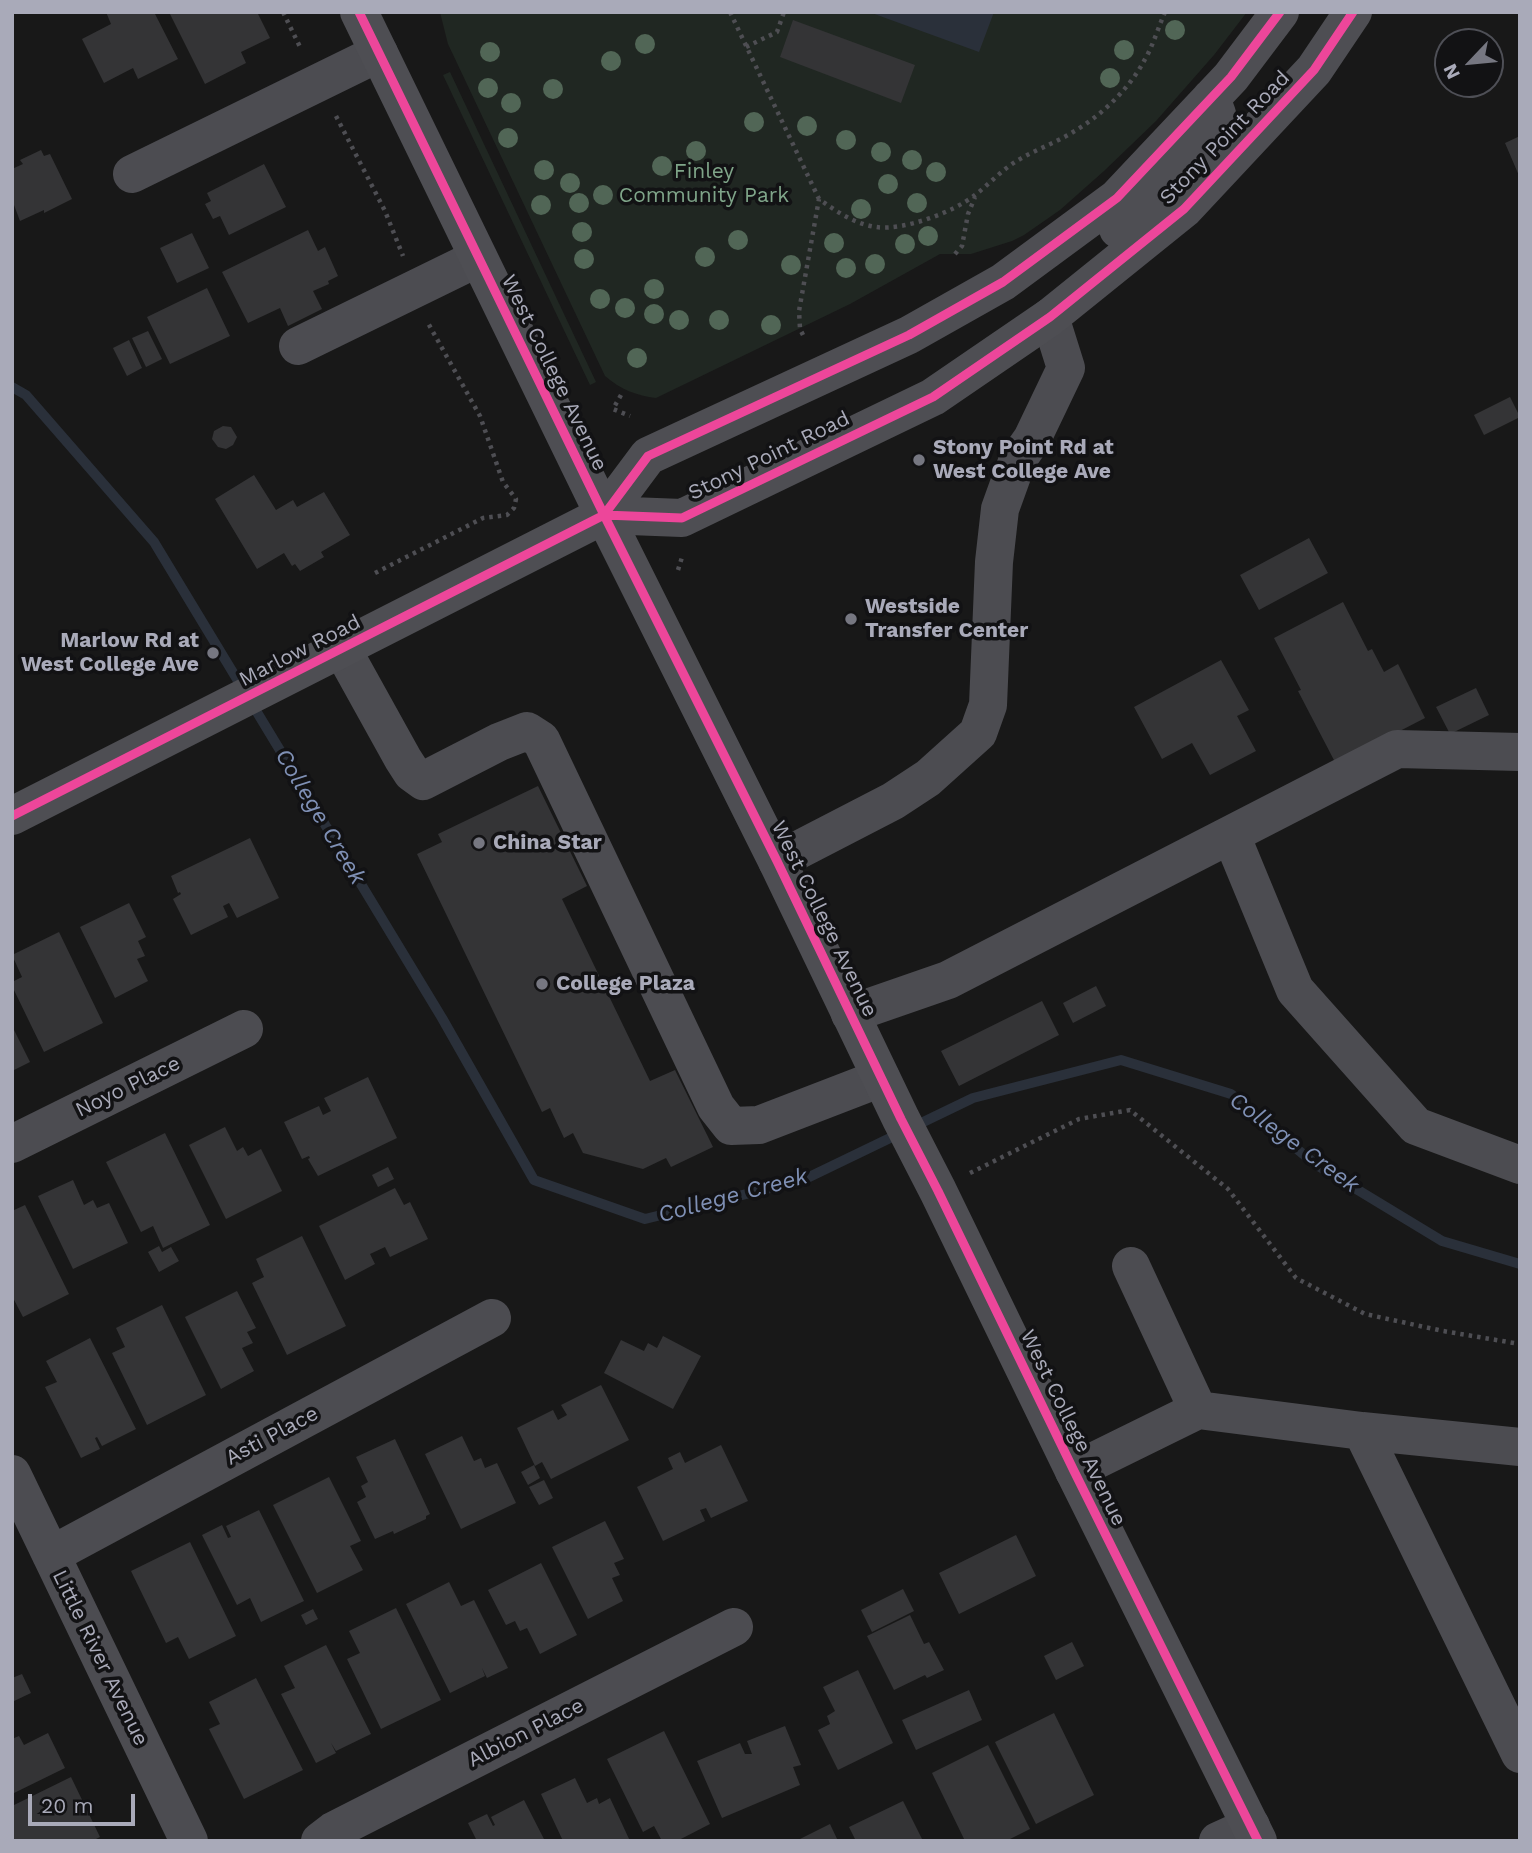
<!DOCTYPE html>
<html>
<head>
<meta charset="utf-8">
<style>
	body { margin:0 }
	#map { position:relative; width:1532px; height:1853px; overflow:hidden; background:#181818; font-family:"Work Sans",sans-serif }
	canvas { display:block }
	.frame { position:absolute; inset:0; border:14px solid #a9aab9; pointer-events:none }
	.north { position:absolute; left:1434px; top:28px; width:70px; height:70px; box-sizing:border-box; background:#121214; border:2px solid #4e4f56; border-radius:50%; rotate:244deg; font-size:19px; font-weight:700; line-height:28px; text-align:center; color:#a9aab9 }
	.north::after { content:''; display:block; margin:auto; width:24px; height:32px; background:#767781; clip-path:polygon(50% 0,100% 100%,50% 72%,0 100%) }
	.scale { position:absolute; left:28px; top:1794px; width:107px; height:32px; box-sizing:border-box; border:4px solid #a9aab9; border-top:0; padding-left:9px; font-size:21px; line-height:24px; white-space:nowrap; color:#a9aab9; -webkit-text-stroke:5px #121214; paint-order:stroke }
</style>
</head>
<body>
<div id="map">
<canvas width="1532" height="1853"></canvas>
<div class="frame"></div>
<div class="north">N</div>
<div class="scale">20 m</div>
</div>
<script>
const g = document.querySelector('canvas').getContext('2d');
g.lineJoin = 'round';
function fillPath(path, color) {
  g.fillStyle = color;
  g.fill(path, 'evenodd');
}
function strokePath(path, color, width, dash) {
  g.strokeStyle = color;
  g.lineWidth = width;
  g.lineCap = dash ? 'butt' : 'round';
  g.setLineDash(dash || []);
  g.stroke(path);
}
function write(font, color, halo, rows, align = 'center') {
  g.font = font + ' "Work Sans",sans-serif';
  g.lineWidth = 7;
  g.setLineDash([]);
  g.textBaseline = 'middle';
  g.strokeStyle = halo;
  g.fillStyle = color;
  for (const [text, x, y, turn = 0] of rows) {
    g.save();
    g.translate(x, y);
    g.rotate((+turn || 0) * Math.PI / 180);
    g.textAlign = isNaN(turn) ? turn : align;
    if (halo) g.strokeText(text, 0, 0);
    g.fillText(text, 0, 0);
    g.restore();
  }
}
const green = new Path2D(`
	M 440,12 L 1247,12 L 1214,55 L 1156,121 L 1104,171 L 1060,210 L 1024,235 L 1012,241 L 971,254 L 940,254 L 850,304 L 656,398 C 637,396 620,389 605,376 L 448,44 Z
	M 450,72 L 596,382 L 590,385 L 443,75 Z`);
const water = new Path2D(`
	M 869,12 L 994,12 L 979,52 Z`);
const stream = new Path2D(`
	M 12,387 L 26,395 L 154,542 L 442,1018 L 534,1180 L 645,1219 L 803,1180 L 973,1098 L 1121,1060 L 1231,1094 L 1315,1164 L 1442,1241 L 1520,1264`);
const building = new Path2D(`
	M 106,12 L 154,12 L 178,59 L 138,79 L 133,68 L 104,83 L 82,39 L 111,24 Z
	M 169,12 L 257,12 L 270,38 L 241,52 L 246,63 L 205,84 Z
	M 793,20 L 915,65 L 901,103 L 780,57 Z
	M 1520,136 L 1520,178 L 1505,143 Z
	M 41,150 L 44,156 L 50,154 L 72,199 L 44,213 L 44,210 L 20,221 L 14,205 L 12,206 L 12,169 L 23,164 L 20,160 Z
	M 264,164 L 286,207 L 229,235 L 220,216 L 213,219 L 205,204 L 211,201 L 207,193 Z
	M 308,230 L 318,251 L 325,247 L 338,276 L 328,281 L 329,284 L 313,291 L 322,309 L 288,326 L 280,308 L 248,323 L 222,272 Z
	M 192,233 L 209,268 L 177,283 L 160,248 Z
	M 207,288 L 230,336 L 170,364 L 147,317 Z
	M 148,331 L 162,359 L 146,367 L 132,338 Z
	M 129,340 L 142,368 L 127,376 L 113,348 Z
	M 1510,397 L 1520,417 L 1484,435 L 1474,415 Z
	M 223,426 L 231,427 L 237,437 L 233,445 L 226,449 L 218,447 L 212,439 L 214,431 Z
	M 254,475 L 276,510 L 293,500 L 297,507 L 324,492 L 350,535 L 321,552 L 324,557 L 300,571 L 295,564 L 292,566 L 284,553 L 257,569 L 215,499 Z
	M 1309,538 L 1328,573 L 1259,610 L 1240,575 Z
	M 1343,602 L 1368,651 L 1372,649 L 1384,672 L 1398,664 L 1425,718 L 1336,764 L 1298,691 L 1301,690 L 1274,638 Z
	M 1221,660 L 1249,710 L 1237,716 L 1256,751 L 1210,775 L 1192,743 L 1162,759 L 1134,707 Z
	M 1476,688 L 1489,715 L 1450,734 L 1436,707 Z
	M 538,786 L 587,886 L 562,899 L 650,1081 L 675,1070 L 713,1147 L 671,1167 L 666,1158 L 643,1169 L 583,1153 L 573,1133 L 564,1138 L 550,1108 L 542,1112 L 417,854 L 442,842 L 438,834 Z
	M 250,838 L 279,898 L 237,918 L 229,903 L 223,906 L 228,917 L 191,935 L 173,899 L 181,894 L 180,892 L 178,893 L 171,876 Z
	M 129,903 L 146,937 L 138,941 L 145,956 L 137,959 L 148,981 L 115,998 L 80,927 Z
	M 59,932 L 103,1023 L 44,1052 L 12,986 L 12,982 L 22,977 L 12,955 Z
	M 1096,986 L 1106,1006 L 1073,1023 L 1063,1003 Z
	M 1042,1001 L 1059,1035 L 959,1086 L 941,1051 Z
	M 12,1026 L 30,1062 L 12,1071 Z
	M 368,1077 L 397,1138 L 318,1176 L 308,1159 L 310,1158 L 309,1156 L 302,1159 L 284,1122 L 319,1106 L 323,1115 L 331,1111 L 324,1098 Z
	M 225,1127 L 237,1151 L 243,1147 L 248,1156 L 261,1149 L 282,1191 L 226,1219 L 189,1145 Z
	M 165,1133 L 210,1225 L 163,1248 L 153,1226 L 141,1232 L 106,1162 Z
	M 388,1167 L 394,1179 L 378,1187 L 372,1175 Z
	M 73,1180 L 84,1205 L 93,1200 L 97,1208 L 109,1203 L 128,1243 L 73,1269 L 38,1196 Z
	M 395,1188 L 404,1205 L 410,1202 L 428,1239 L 390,1257 L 385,1247 L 370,1254 L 375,1264 L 345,1280 L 319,1226 Z
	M 25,1205 L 69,1294 L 23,1317 L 12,1296 L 12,1211 Z
	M 302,1236 L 346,1326 L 287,1355 L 252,1283 L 264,1277 L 256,1259 Z
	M 159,1246 L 162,1252 L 171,1247 L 179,1261 L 159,1272 L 148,1252 Z
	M 237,1291 L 256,1328 L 247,1332 L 253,1343 L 242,1348 L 254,1371 L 221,1389 L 185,1317 Z
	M 162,1305 L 206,1395 L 147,1425 L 112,1353 L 125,1347 L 116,1328 Z
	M 663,1336 L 701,1356 L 673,1409 L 604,1373 L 621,1340 L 644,1351 L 648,1343 L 657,1348 Z
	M 90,1338 L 136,1429 L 102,1446 L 97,1437 L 95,1438 L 100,1449 L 81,1458 L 45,1387 L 57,1382 L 46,1361 Z
	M 601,1385 L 629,1440 L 551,1479 L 542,1462 L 535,1466 L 517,1428 L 553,1410 L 558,1420 L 567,1415 L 561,1405 Z
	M 462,1436 L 474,1461 L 481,1458 L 485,1468 L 497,1463 L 516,1503 L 461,1529 L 425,1454 Z
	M 395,1439 L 430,1514 L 426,1516 L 426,1519 L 394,1534 L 393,1531 L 375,1539 L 357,1502 L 366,1497 L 361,1486 L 368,1482 L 356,1457 Z
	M 721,1445 L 748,1501 L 711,1518 L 706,1508 L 700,1510 L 705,1521 L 663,1541 L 637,1487 L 673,1469 L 668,1458 L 680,1452 L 685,1463 Z
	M 534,1465 L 540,1478 L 528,1485 L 521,1472 Z
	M 329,1477 L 361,1541 L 350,1546 L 363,1570 L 317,1593 L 273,1505 Z
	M 544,1480 L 553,1498 L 539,1505 L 529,1487 Z
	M 259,1510 L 304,1601 L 261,1622 L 250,1598 L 237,1605 L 202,1535 L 222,1525 L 228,1538 L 231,1537 L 226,1526 Z
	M 605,1521 L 624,1559 L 614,1563 L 620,1575 L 612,1578 L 623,1601 L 588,1619 L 552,1547 Z
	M 1016,1535 L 1036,1576 L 959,1614 L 939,1573 Z
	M 190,1542 L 236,1636 L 189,1659 L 178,1637 L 166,1643 L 131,1571 Z
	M 541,1563 L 577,1635 L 540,1654 L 527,1628 L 520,1631 L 515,1621 L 506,1625 L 488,1590 Z
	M 449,1582 L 461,1606 L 474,1600 L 508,1668 L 487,1678 L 482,1668 L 485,1676 L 450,1693 L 406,1604 Z
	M 903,1589 L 914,1611 L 872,1632 L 861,1610 Z
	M 396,1608 L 441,1700 L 381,1729 L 347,1659 L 360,1653 L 349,1631 Z
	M 313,1609 L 318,1619 L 306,1625 L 301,1615 Z
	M 910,1615 L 924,1644 L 929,1642 L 944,1670 L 927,1678 L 925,1675 L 894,1690 L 867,1636 Z
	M 1072,1642 L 1084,1666 L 1056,1680 L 1044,1656 Z
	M 326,1645 L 371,1734 L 336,1751 L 331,1743 L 336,1753 L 316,1763 L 281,1694 L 295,1688 L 284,1666 Z
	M 858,1670 L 893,1743 L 838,1770 L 818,1730 L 830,1724 L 827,1716 L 835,1711 L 823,1687 Z
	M 22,1674 L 31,1693 L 12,1702 L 12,1678 Z
	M 256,1678 L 303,1770 L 244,1799 L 209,1729 L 220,1724 L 209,1702 Z
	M 969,1690 L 982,1720 L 916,1750 L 902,1720 Z
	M 1054,1713 L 1094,1795 L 1036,1824 L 995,1742 Z
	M 785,1726 L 801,1765 L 793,1767 L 800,1785 L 722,1818 L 697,1761 L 740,1743 L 745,1754 L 752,1754 L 747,1741 Z
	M 664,1731 L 710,1824 L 677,1841 L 662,1841 L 654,1826 L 643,1832 L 607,1759 Z
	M 48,1733 L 65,1768 L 12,1794 L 12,1739 L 19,1736 L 24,1745 Z
	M 988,1745 L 1030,1829 L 1006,1841 L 965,1841 L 932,1773 Z
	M 71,1777 L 100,1837 L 92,1841 L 12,1841 L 12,1806 Z
	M 575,1778 L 587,1803 L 597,1798 L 599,1804 L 610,1798 L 630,1841 L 563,1841 L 541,1794 Z
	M 524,1800 L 545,1841 L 477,1841 L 468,1823 L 487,1814 L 493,1826 L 495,1825 L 491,1817 Z
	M 903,1801 L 923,1841 L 856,1841 L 849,1827 Z
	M 830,1824 L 838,1841 L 796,1841 Z`);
const path = new Path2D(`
	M 283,12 L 301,49
	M 730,12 L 819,199 C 836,211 854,224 876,227 C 903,231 954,212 975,195 C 988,185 999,173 1012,164 C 1031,151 1054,144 1073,132 C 1101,116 1129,89 1144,61 C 1153,46 1158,28 1165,12
	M 746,47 L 777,32 L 784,12
	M 336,116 L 385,211 L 403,256
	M 955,254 L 962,246 L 968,214 L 975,197
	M 803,335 L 800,329 L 799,311 L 819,199
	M 621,395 L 613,409 L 630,416
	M 678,570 L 683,554
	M 375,573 L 483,518 L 507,515 L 514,508 L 516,499 L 503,482 L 480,416 L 428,323
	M 970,1173 L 1079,1119 L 1130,1110 L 1228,1189 L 1296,1278 L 1365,1314 L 1443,1331 L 1520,1344`);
const minor = new Path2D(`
	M 132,174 L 379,53
	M 298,346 L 478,258
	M 342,649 L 403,759 L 412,773 L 423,781 L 499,742 L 527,731 L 541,740 L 716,1107 L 731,1126 L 759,1125 L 881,1078
	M 1231,835 L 1295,990 L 1416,1126 L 1520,1165
	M 777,861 L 893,801 L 928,778 L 978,733 L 988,705 L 994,562 L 1000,509 L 1018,459 L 1032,439 L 1066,368 L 1050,317
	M 850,1014 L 948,980 L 1397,749 L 1520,752
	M 12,1144 L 244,1029
	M 1131,1266 L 1198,1410
	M 1362,1431 L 1520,1754
	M 1074,1471 L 1198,1410 L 1362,1431 L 1520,1447
	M 12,1474 L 189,1841
	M 51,1555 L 492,1318
	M 320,1841 L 333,1831 L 734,1627
	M 1218,1841 L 1251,1826`);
const major = new Path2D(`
	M 359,12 L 604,515 L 777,861 L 901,1119 L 938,1191 L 1074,1471 L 1258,1841
	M 1118,229 L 1154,200 L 1211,140 L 1217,114 L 1211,98
	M 604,515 L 682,518 L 933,397 L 1050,317 L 1184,209 L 1314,70 L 1353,12
	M 12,816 L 604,515 L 648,456 L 909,335 L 1003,282 L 1117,198 L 1231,77 L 1280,12`);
const cycleway = new Path2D(`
	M 359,12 L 604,515 L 777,861 L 901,1119 L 938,1191 L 1074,1471 L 1258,1841
	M 604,515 L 682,518 L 933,397 L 1050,317 L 1184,209 L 1314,70 L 1353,12
	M 12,816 L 604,515 L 648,456 L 909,335 L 1003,282 L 1117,198 L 1231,77 L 1280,12`);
const trees = [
	[1175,30],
	[645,44],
	[1124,50],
	[490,52],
	[611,61],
	[1110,78],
	[488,88],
	[553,89],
	[511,103],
	[754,122],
	[807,126],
	[508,138],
	[846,140],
	[696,151],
	[881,152],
	[912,160],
	[662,166],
	[544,170],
	[936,172],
	[570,183],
	[888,184],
	[603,195],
	[579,203],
	[917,203],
	[541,205],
	[861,209],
	[582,232],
	[928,236],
	[738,240],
	[834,243],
	[905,244],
	[705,257],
	[584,259],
	[875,264],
	[791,265],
	[846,268],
	[654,289],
	[600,299],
	[625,308],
	[654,314],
	[679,320],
	[719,320],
	[771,325],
	[637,358]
];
const markers = [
	[919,460,7,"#767781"],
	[851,619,7,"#767781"],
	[213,653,7,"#767781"],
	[479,843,7,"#767781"],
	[542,984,7,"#767781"]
];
const streetNames = [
	["Stony Point Road",1225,138,-46],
	["West College Avenue",554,373,64],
	["Stony Point Road",769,456,-26],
	["Marlow Road",300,651,-27],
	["West College Avenue",824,919,64],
	["Noyo Place",128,1087,-26],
	["West College Avenue",1073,1428,64],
	["Asti Place",272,1436,-28],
	["Little River Avenue",100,1658,64],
	["Albion Place",526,1733,-27]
];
const parkNames = [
	["Finley",704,172],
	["Community Park",704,196]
];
const poiNames = [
	["Stony Point Rd at",933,448],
	["West College Ave",933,472],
	["Westside",865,607],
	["Transfer Center",865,631],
	["Marlow Rd at",199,641,"right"],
	["West College Ave",199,665,"right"],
	["China Star",493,843],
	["College Plaza",556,984]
];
const waterNames = [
	["College Creek",320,817,59],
	["College Creek",1294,1143,36],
	["College Creek",733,1196,-15]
];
fillPath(green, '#202722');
fillPath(water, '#2a303a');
strokePath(stream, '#2a303a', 10);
fillPath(building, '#343436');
strokePath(path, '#4e4e53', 4.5, [3.5, 5]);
strokePath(minor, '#4c4c51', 38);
strokePath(major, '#4e4e53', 38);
strokePath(cycleway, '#ed469a', 9);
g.fillStyle = '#516656';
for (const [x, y] of trees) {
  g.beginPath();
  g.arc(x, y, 10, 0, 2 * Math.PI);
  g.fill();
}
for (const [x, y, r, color] of markers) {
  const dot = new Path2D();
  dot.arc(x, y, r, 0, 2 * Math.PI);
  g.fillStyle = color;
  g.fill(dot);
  strokePath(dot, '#121214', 2.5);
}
write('21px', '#a9aab9', '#121214', streetNames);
write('21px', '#7fa589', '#121214', parkNames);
write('bold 21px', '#a9aab9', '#121214', poiNames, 'left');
write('italic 23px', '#7f90b5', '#121214', waterNames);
</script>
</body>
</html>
